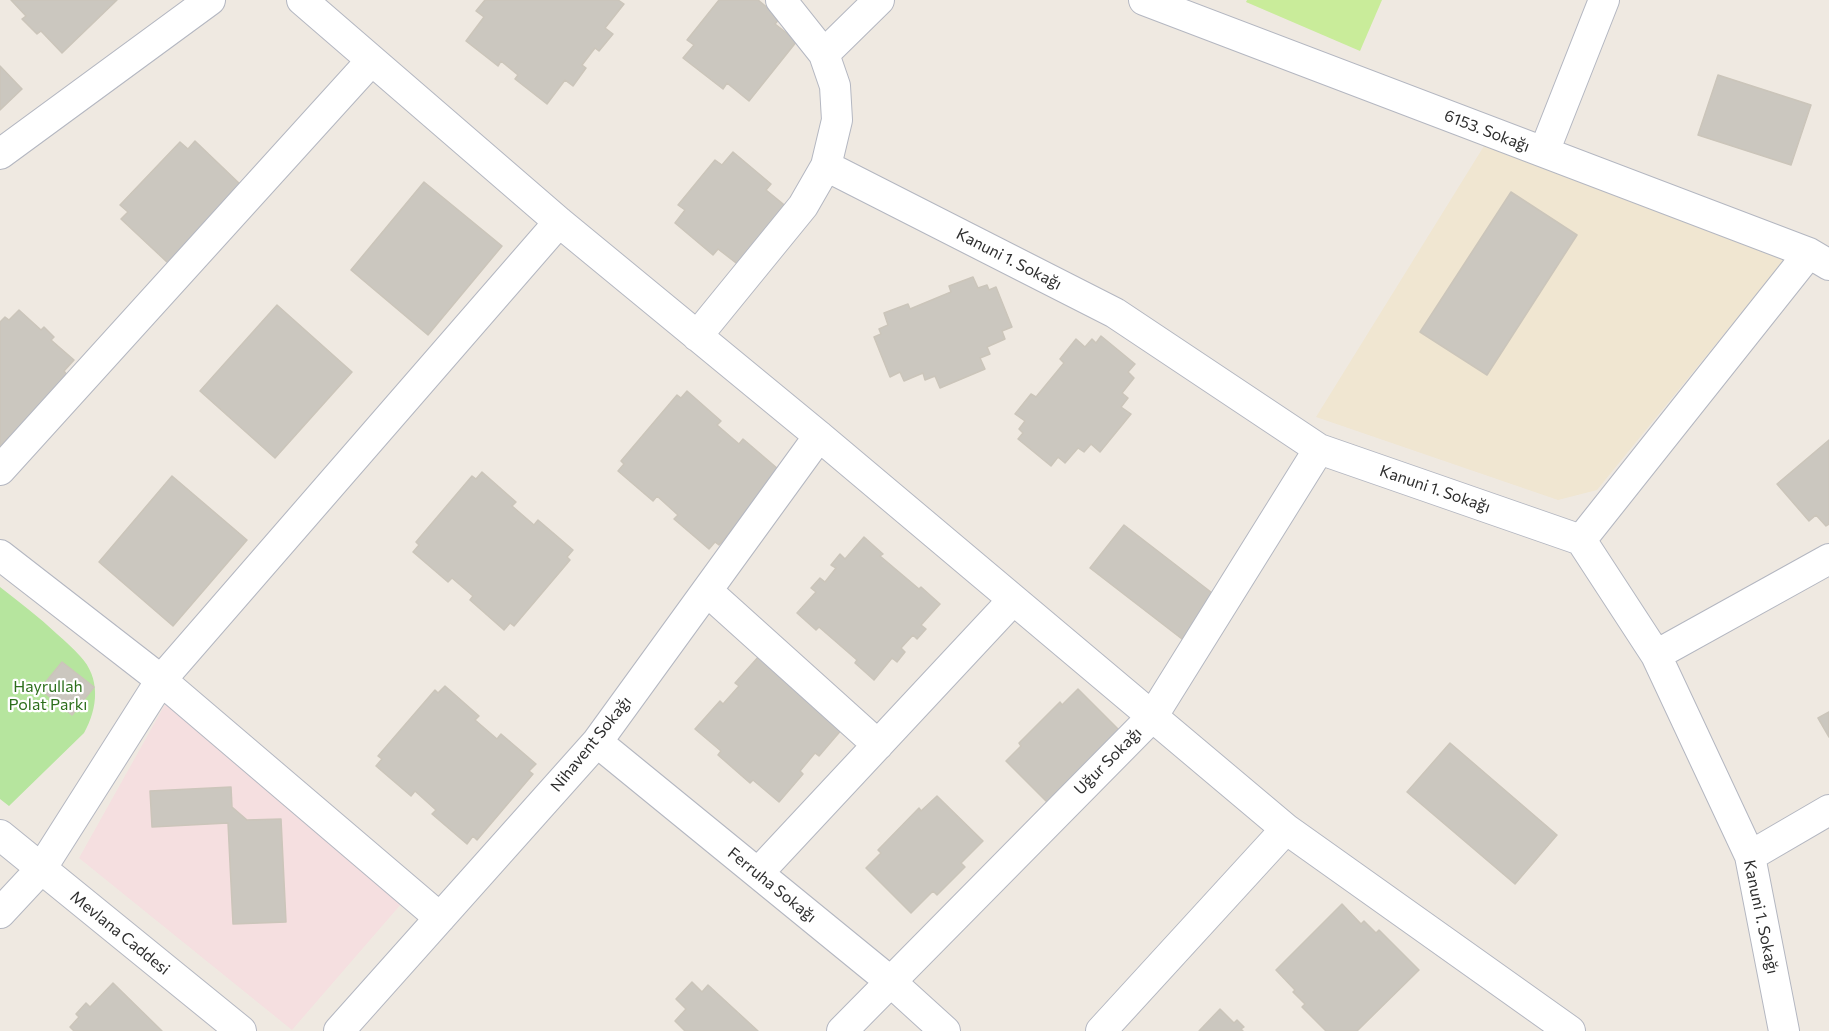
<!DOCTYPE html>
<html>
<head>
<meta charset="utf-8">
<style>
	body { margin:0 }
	canvas { display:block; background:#efe9e1 }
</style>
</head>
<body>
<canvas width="1829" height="1031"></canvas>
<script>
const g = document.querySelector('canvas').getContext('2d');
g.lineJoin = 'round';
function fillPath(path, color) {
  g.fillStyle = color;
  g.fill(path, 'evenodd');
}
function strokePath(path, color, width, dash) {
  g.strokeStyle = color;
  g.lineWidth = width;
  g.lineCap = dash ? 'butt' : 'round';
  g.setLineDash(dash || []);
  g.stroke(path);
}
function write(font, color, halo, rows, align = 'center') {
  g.font = font + ' Commissioner,sans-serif';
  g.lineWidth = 4.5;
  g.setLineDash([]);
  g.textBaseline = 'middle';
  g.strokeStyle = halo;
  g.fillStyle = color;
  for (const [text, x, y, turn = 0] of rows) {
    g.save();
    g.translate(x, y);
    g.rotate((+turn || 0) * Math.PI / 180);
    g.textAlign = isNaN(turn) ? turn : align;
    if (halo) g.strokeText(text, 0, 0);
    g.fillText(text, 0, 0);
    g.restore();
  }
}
const education = new Path2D(`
	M 1484,146 L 1786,258 L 1597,490 L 1558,500 L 1316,417 Z`);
const medical = new Path2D(`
	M 168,699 L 402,903 L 292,1030 L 79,858 Z`);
const green = new Path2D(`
	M 0,587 C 19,602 39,617 57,634 C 65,641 73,648 80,656 C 101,678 98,708 84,733 L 9,806 L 0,799 Z`);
const pitch = new Path2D(`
	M 1247,0 L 1382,0 L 1360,51 L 1246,2 Z`);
const building = new Path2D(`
	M 11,0 L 117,0 L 62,53 L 41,31 L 37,34 L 22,19 L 26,16 Z
	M 485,0 L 618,0 L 624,4 L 605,28 L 613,34 L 599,51 L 595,48 L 582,65 L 586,68 L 573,86 L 565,80 L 547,104 L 515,79 L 518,75 L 501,61 L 498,66 L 466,41 L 484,17 L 476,11 Z
	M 719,0 L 758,0 L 780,18 L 775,24 L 797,41 L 749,101 L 727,83 L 723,89 L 683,58 L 694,45 L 687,40 Z
	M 0,66 L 22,89 L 0,110 Z
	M 1718,75 L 1811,105 L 1791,165 L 1698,135 Z
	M 195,141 L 242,186 L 168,263 L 121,219 L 128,212 L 120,205 L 180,142 L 188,149 Z
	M 733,152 L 771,184 L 766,190 L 788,208 L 740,266 L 718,249 L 713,255 L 675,223 L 685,210 L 678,205 L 715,160 L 722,165 Z
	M 424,182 L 502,246 L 428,335 L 351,270 Z
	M 1511,192 L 1577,235 L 1487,375 L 1420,332 Z
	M 973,277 L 978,288 L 987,285 L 989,290 L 996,287 L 1012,327 L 1002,331 L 1005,339 L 987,347 L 990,354 L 980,358 L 985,369 L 940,388 L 935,376 L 925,380 L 923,373 L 904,381 L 900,372 L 890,377 L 874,337 L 881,334 L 879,329 L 888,325 L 884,313 L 908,304 L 910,309 L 951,292 L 949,286 Z
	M 277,305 L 352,372 L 275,458 L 200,391 Z
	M 19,310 L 41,330 L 44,327 L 54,337 L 51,340 L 74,360 L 64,371 L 67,375 L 14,444 L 8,438 L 0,447 L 0,322 L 5,317 L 9,320 Z
	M 1101,336 L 1135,364 L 1128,372 L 1134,378 L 1122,393 L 1128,398 L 1121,407 L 1131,414 L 1100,452 L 1091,444 L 1084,452 L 1078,448 L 1065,463 L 1058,457 L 1051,466 L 1018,439 L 1023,433 L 1019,429 L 1025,421 L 1015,414 L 1031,394 L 1036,397 L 1064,363 L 1060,359 L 1076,339 L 1085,347 L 1092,339 L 1096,343 Z
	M 687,391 L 721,421 L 717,425 L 739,444 L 743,439 L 778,469 L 775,479 L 719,545 L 715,542 L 709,549 L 674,519 L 678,515 L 657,496 L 653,501 L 618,471 L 624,464 L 621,461 L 677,395 L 681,398 Z
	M 1829,440 L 1829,524 L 1826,526 L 1816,515 L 1809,521 L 1777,484 Z
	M 482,472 L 516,502 L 512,506 L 534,525 L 538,520 L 573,550 L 567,557 L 570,560 L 514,626 L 510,623 L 504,630 L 470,600 L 473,596 L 452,578 L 448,582 L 413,552 L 419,545 L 416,542 L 472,476 L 476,479 Z
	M 172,476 L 247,540 L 173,626 L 99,562 Z
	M 1124,525 L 1216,596 L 1182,639 L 1090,568 Z
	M 864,537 L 883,554 L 880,556 L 919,589 L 921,587 L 940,604 L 921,625 L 926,629 L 917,639 L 913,635 L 901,648 L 905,652 L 897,662 L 892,658 L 874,680 L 855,663 L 857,660 L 819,627 L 816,630 L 797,613 L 816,592 L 811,588 L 820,578 L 825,582 L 836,568 L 831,565 L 840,554 L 845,559 Z
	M 760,655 L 843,728 L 819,756 L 815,753 L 800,771 L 803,774 L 779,802 L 753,780 L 750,783 L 718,755 L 721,751 L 695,729 L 720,701 L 723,704 L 739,686 L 735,683 Z
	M 62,662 L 94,687 L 72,715 L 40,689 Z
	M 445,686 L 479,716 L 475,720 L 497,739 L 501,734 L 536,764 L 529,771 L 533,774 L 477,840 L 473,836 L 467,844 L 432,814 L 436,810 L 415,791 L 411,796 L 376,766 L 382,759 L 378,756 L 435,690 L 438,693 Z
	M 1078,689 L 1124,735 L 1052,807 L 1006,761 L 1021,746 L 1019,743 L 1060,702 L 1062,705 Z
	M 1829,712 L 1829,737 L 1818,718 Z
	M 1450,743 L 1557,835 L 1515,884 L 1407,792 Z
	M 231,787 L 232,807 L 247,820 L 281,819 L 286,922 L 233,924 L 228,823 L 152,827 L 150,791 Z
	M 937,796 L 983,841 L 961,863 L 965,867 L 937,895 L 933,891 L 911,913 L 866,868 L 881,853 L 878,850 L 919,808 L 921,811 Z
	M 1342,904 L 1361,924 L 1364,921 L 1376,933 L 1379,930 L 1419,970 L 1357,1031 L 1326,1031 L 1302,1007 L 1305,1004 L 1293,992 L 1295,990 L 1276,970 Z
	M 692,982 L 702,992 L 708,985 L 758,1031 L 685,1031 L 675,1021 L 686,1009 L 676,999 Z
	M 113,983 L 162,1031 L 74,1031 L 70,1027 L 79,1017 L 76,1014 L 86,1003 L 90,1007 Z
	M 1220,1009 L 1234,1023 L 1237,1020 L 1244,1027 L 1241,1029 L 1243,1031 L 1199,1031 Z`);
const minor = new Path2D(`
	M 302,0 L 559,222 L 819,436 L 1286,829 L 1570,1031
	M 1144,0 L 1809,253 L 1829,265
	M 824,54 L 879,0
	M 1544,152 L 1604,0
	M 0,154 L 210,0
	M 826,166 L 1115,313 L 1319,449 L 1581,540 L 1656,655 L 1750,856 L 1784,1031
	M 697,336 L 803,206 L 826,166 L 837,120 L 835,86 L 824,54 L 781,0
	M 0,470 L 371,61
	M 1581,540 L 1809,253
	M 0,555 L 161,680 L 440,918
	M 707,591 L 878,745
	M 1656,655 L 1829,559
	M 597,742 L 891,982 L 945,1031
	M 0,835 L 241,1031
	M 1750,856 L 1829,810
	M 758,873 L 1013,600
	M 0,913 L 41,869 L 161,680 L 559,222
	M 339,1031 L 597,742 L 819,436
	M 842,1031 L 1152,717 L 1319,449
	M 1101,1031 L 1286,829`);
const streetNames = [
	["6153. Sokağı",1487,131,21],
	["Kanuni 1. Sokağı",1009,259,27],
	["Kanuni 1. Sokağı",1435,489,19],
	["Nihavent Sokağı",591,744,-51],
	["Uğur Sokağı",1108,761,-45],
	["Ferruha Sokağı",772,885,39],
	["Kanuni 1. Sokağı",1761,917,78],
	["Mevlana Caddesi",120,933,39]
];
const parkNames = [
	["Hayrullah",48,687],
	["Polat Parkı",48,705]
];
fillPath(education, '#f0e6d1');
fillPath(medical, '#f5dfe0');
fillPath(green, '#b6e59e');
fillPath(pitch, '#c9ec9a');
fillPath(building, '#cbc7bf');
strokePath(building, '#cbc5ba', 1.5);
strokePath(minor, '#b4b7c1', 32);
strokePath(minor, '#fff', 30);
write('16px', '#2e2e2e', '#fff', streetNames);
write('16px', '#2c6e1b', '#fff', parkNames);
</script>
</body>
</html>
